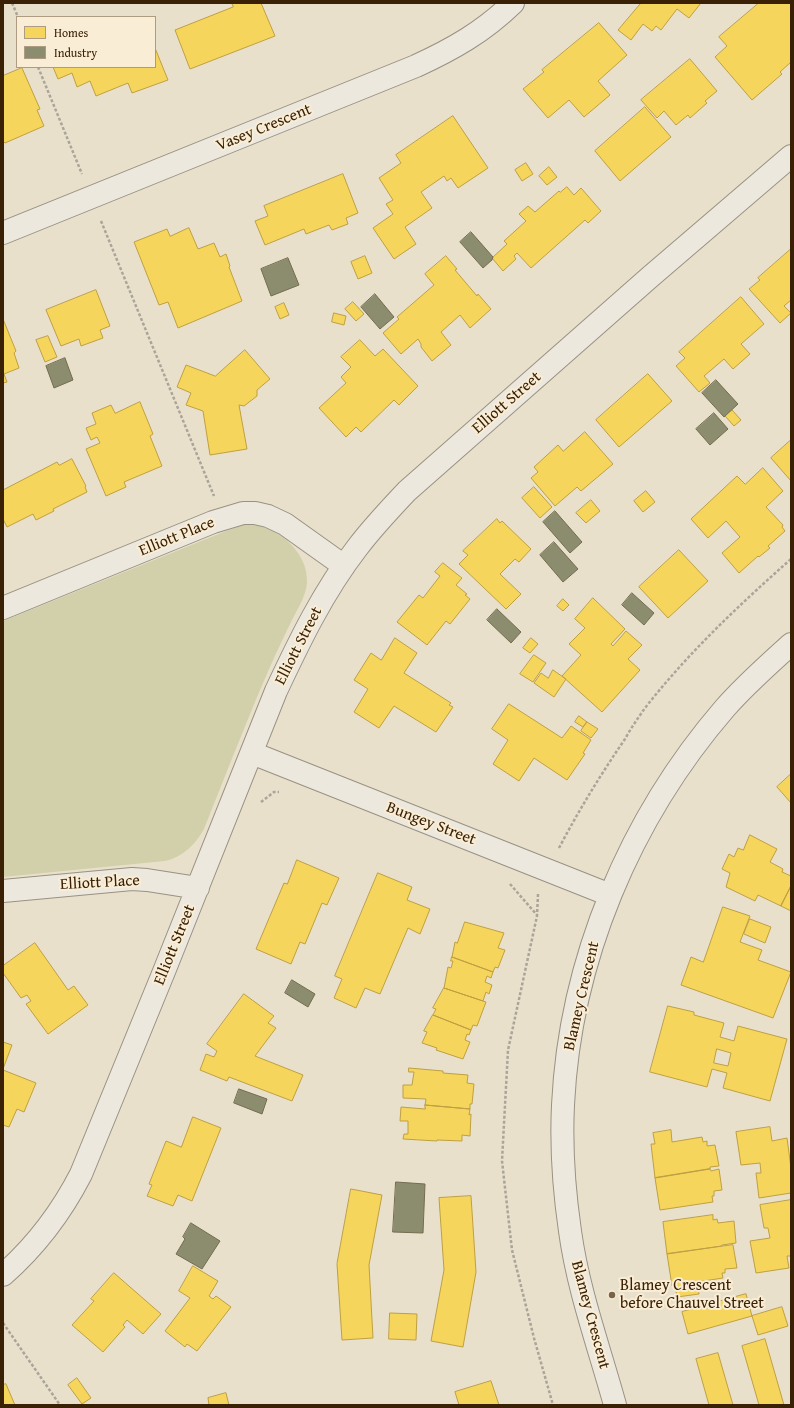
<!DOCTYPE html>
<html>
<head>
<meta charset="utf-8">
<style>
	body { margin:0 }
	#map { position:relative; width:794px; height:1408px; overflow:hidden; background:#e9e0cc; font-family:"Gentium Book Plus",serif }
	canvas { display:block }
	.frame { position:absolute; inset:0; border:4px solid #3a2106; pointer-events:none }
	.legend { position:absolute; left:16px; top:16px; width:140px; height:52px; box-sizing:border-box; background:#f9edd5; border:1px solid #ad9b82; margin:0; padding:5px 7px; list-style:none; font-size:12px; color:#3a2106 }
	.legend li { display:flex; align-items:center; gap:8px; height:20px }
	.legend b { width:20px; border:1px solid #ad9b82 }
</style>
</head>
<body>
<div id="map">
<canvas width="794" height="1408"></canvas>
<div class="frame"></div>
<ul class="legend">
<li><b style="height:11px;background:#f6d55c"></b>Homes</li>
<li><b style="height:11px;background:#8c8c6e"></b>Industry</li>
</ul>
</div>
<script>
const g = document.querySelector('canvas').getContext('2d');
g.lineJoin = 'round';
function fillPath(path, color) {
  g.fillStyle = color;
  g.fill(path, 'evenodd');
}
function strokePath(path, color, width, dash) {
  g.strokeStyle = color;
  g.lineWidth = width;
  g.lineCap = dash ? 'butt' : 'round';
  g.setLineDash(dash || []);
  g.stroke(path);
}
function write(font, color, halo, rows, align = 'center') {
  g.font = font + ' "Gentium Book Plus",serif';
  g.lineWidth = 4;
  g.setLineDash([]);
  g.textBaseline = 'middle';
  g.strokeStyle = halo;
  g.fillStyle = color;
  for (const [text, x, y, turn = 0] of rows) {
    g.save();
    g.translate(x, y);
    g.rotate((+turn || 0) * Math.PI / 180);
    g.textAlign = isNaN(turn) ? turn : align;
    if (halo) g.strokeText(text, 0, 0);
    g.fillText(text, 0, 0);
    g.restore();
  }
}
const green = new Path2D(`
	M 243,525 C 274,522 309,551 307,583 C 306,596 298,608 292,620 C 286,632 280,645 274,658 C 249,714 227,772 204,829 C 195,845 183,857 165,861 L 3,877 L 3,621 L 226,531 Z`);
const homes = new Path2D(`
	M 232,3 L 261,3 L 275,36 L 190,69 L 175,30 L 233,7 Z
	M 638,3 L 701,3 L 689,18 L 677,9 L 661,30 L 656,26 L 652,31 L 643,24 L 631,40 L 618,30 L 640,4 Z
	M 759,3 L 791,3 L 791,62 L 780,72 L 782,74 L 752,100 L 715,57 L 727,46 L 719,37 Z
	M 599,23 L 627,55 L 598,81 L 610,95 L 584,117 L 569,100 L 548,118 L 523,89 L 544,72 L 542,70 Z
	M 155,48 L 168,80 L 132,93 L 128,83 L 96,96 L 90,81 L 77,87 L 72,73 L 58,79 L 53,67 L 155,67 Z
	M 690,59 L 717,91 L 705,101 L 707,103 L 690,118 L 688,115 L 676,125 L 664,111 L 657,118 L 641,100 Z
	M 22,68 L 40,109 L 37,110 L 44,126 L 5,143 L 3,141 L 3,76 Z
	M 645,107 L 671,137 L 620,181 L 595,151 Z
	M 453,116 L 488,168 L 458,188 L 451,178 L 447,181 L 444,176 L 421,192 L 432,208 L 405,227 L 416,244 L 394,259 L 373,228 L 393,214 L 386,204 L 393,200 L 379,178 L 401,163 L 396,155 Z
	M 526,163 L 533,174 L 522,181 L 515,170 Z
	M 549,167 L 557,177 L 547,185 L 539,176 Z
	M 343,174 L 358,213 L 346,218 L 348,224 L 332,230 L 329,225 L 306,234 L 304,229 L 265,245 L 255,221 L 268,216 L 264,206 Z
	M 567,187 L 574,195 L 581,188 L 601,211 L 588,223 L 585,220 L 531,268 L 517,253 L 514,256 L 516,259 L 503,271 L 492,258 L 507,244 L 504,241 L 526,221 L 519,214 L 528,206 L 535,212 L 559,191 L 560,192 Z
	M 189,228 L 198,249 L 214,243 L 220,257 L 226,254 L 230,266 L 229,267 L 242,301 L 178,328 L 168,302 L 159,305 L 134,242 L 167,229 L 170,236 Z
	M 791,249 L 791,300 L 784,306 L 791,313 L 780,323 L 749,289 L 760,280 L 758,278 Z
	M 365,256 L 372,273 L 358,279 L 351,262 Z
	M 446,256 L 457,269 L 455,270 L 477,296 L 478,294 L 491,309 L 470,328 L 460,315 L 441,332 L 451,345 L 432,361 L 421,347 L 421,344 L 418,339 L 401,354 L 383,333 L 399,319 L 397,317 L 434,285 L 425,274 Z
	M 96,290 L 110,326 L 100,330 L 103,338 L 81,346 L 79,339 L 61,346 L 46,310 Z
	M 741,297 L 764,324 L 741,344 L 750,354 L 733,369 L 724,359 L 704,376 L 710,383 L 699,392 L 676,366 L 685,358 L 679,352 Z
	M 353,302 L 364,314 L 356,321 L 345,309 Z
	M 284,303 L 289,315 L 280,319 L 275,307 Z
	M 334,313 L 346,316 L 344,325 L 332,322 Z
	M 3,319 L 16,351 L 14,353 L 19,368 L 4,374 L 7,382 L 3,383 Z
	M 48,336 L 57,357 L 45,362 L 36,340 Z
	M 360,340 L 375,356 L 383,349 L 418,386 L 399,405 L 394,400 L 361,432 L 356,427 L 346,437 L 319,408 L 346,383 L 341,377 L 351,367 L 341,357 Z
	M 245,350 L 270,379 L 257,390 L 257,396 L 244,406 L 239,405 L 247,449 L 210,455 L 203,411 L 186,405 L 191,393 L 177,387 L 186,365 L 215,376 Z
	M 648,374 L 672,401 L 619,447 L 596,420 Z
	M 140,402 L 153,434 L 150,436 L 162,466 L 124,482 L 126,487 L 106,496 L 86,449 L 100,443 L 97,437 L 91,440 L 86,428 L 96,424 L 92,413 L 111,405 L 115,413 Z
	M 732,410 L 741,420 L 734,426 L 725,416 Z
	M 585,432 L 613,464 L 581,491 L 577,487 L 555,506 L 531,478 L 538,472 L 534,467 L 558,445 L 563,451 Z
	M 791,440 L 791,481 L 771,458 Z
	M 72,459 L 86,486 L 85,487 L 87,492 L 53,509 L 54,511 L 36,520 L 33,514 L 7,527 L 3,519 L 3,490 L 57,462 L 59,465 Z
	M 763,468 L 783,491 L 766,507 L 783,525 L 782,527 L 785,531 L 768,546 L 770,548 L 759,557 L 758,556 L 739,573 L 722,553 L 740,537 L 726,521 L 708,538 L 691,519 L 737,476 L 745,484 Z
	M 534,487 L 552,507 L 540,518 L 522,498 Z
	M 646,491 L 655,502 L 643,512 L 634,501 Z
	M 591,500 L 600,511 L 586,523 L 576,513 Z
	M 497,519 L 500,523 L 502,521 L 531,549 L 519,562 L 515,559 L 500,574 L 521,594 L 506,609 L 459,564 L 468,555 L 463,551 Z
	M 679,550 L 708,581 L 668,618 L 639,587 Z
	M 443,563 L 462,578 L 456,585 L 467,594 L 465,595 L 470,599 L 450,624 L 446,621 L 427,645 L 397,622 L 419,595 L 423,598 L 440,576 L 435,572 Z
	M 593,598 L 625,629 L 611,644 L 613,646 L 626,631 L 642,645 L 628,659 L 640,670 L 602,712 L 562,676 L 581,655 L 569,644 L 585,628 L 575,619 Z
	M 563,599 L 569,605 L 563,611 L 557,606 Z
	M 395,638 L 417,653 L 404,673 L 451,703 L 449,705 L 453,707 L 436,732 L 394,706 L 379,728 L 354,712 L 368,689 L 354,680 L 371,653 L 381,660 Z
	M 531,638 L 538,644 L 530,653 L 523,648 Z
	M 534,655 L 546,663 L 533,682 L 520,674 Z
	M 553,670 L 566,679 L 554,697 L 534,683 L 541,673 L 548,678 Z
	M 509,704 L 562,738 L 571,726 L 591,740 L 583,753 L 585,754 L 567,780 L 534,758 L 519,781 L 493,764 L 508,740 L 492,729 Z
	M 579,716 L 587,722 L 583,727 L 575,722 Z
	M 587,722 L 598,729 L 591,738 L 581,731 Z
	M 791,774 L 791,803 L 777,787 Z
	M 750,835 L 777,849 L 770,862 L 783,869 L 782,872 L 791,876 L 791,886 L 781,906 L 758,895 L 755,901 L 726,887 L 730,873 L 722,869 L 729,854 L 734,857 L 738,848 L 743,850 Z
	M 297,860 L 339,878 L 327,905 L 322,903 L 305,944 L 300,942 L 291,964 L 256,949 L 284,883 L 287,884 Z
	M 378,873 L 412,887 L 407,900 L 430,909 L 420,934 L 408,928 L 380,994 L 365,988 L 356,1008 L 334,998 L 342,979 L 335,976 Z
	M 791,886 L 791,911 L 781,906 Z
	M 723,907 L 750,916 L 740,942 L 762,950 L 758,960 L 791,972 L 773,1018 L 681,985 L 691,957 L 703,962 Z
	M 750,919 L 771,927 L 765,943 L 744,934 Z
	M 465,922 L 504,933 L 498,948 L 505,950 L 498,968 L 495,967 L 493,972 L 452,957 L 455,942 L 457,943 Z
	M 35,943 L 68,990 L 74,986 L 88,1005 L 48,1034 L 26,1004 L 31,1001 L 27,995 L 21,998 L 3,973 L 3,966 Z
	M 452,957 L 493,972 L 491,978 L 487,976 L 485,982 L 492,985 L 489,994 L 486,992 L 483,1001 L 444,988 L 448,967 L 451,968 L 453,961 L 451,961 Z
	M 444,988 L 486,1002 L 477,1026 L 473,1025 L 471,1030 L 433,1015 L 436,1009 L 433,1008 Z
	M 244,994 L 274,1016 L 268,1023 L 276,1028 L 255,1056 L 303,1075 L 292,1101 L 229,1077 L 227,1081 L 200,1070 L 206,1054 L 214,1057 L 217,1051 L 207,1044 Z
	M 668,1006 L 694,1012 L 694,1015 L 724,1023 L 720,1037 L 734,1041 L 738,1026 L 787,1039 L 770,1101 L 723,1088 L 727,1073 L 712,1069 L 707,1087 L 650,1072 ZM 717,1049 L 731,1053 L 728,1066 L 714,1063 Z
	M 433,1015 L 471,1030 L 469,1035 L 467,1034 L 465,1040 L 470,1042 L 463,1059 L 436,1050 L 437,1048 L 422,1043 L 427,1032 L 424,1031 Z
	M 3,1042 L 12,1045 L 3,1069 Z
	M 409,1068 L 443,1071 L 443,1073 L 468,1075 L 467,1083 L 474,1084 L 472,1104 L 470,1104 L 470,1109 L 425,1105 L 426,1099 L 403,1098 L 403,1085 L 412,1085 L 414,1072 L 409,1072 Z
	M 3,1070 L 36,1083 L 24,1112 L 17,1109 L 9,1127 L 3,1125 Z
	M 425,1105 L 470,1109 L 469,1115 L 471,1114 L 470,1136 L 462,1135 L 462,1141 L 437,1140 L 437,1141 L 403,1139 L 404,1134 L 408,1134 L 408,1121 L 400,1121 L 401,1107 L 425,1109 Z
	M 193,1117 L 221,1128 L 192,1201 L 178,1195 L 173,1206 L 147,1196 L 152,1185 L 149,1184 L 166,1141 L 181,1147 Z
	M 770,1127 L 772,1141 L 787,1138 L 791,1168 L 791,1193 L 759,1198 L 756,1173 L 761,1173 L 760,1163 L 741,1165 L 736,1132 Z
	M 671,1130 L 672,1142 L 702,1137 L 703,1142 L 707,1141 L 707,1146 L 715,1145 L 719,1166 L 710,1167 L 710,1169 L 655,1178 L 651,1144 L 655,1144 L 653,1133 Z
	M 710,1169 L 711,1171 L 719,1169 L 722,1190 L 714,1191 L 714,1196 L 712,1196 L 713,1202 L 660,1210 L 655,1178 Z
	M 351,1189 L 382,1195 L 369,1265 L 373,1338 L 342,1340 L 337,1264 Z
	M 471,1196 L 476,1272 L 463,1347 L 431,1341 L 444,1270 L 439,1198 Z
	M 791,1200 L 791,1256 L 787,1256 L 789,1268 L 756,1273 L 750,1241 L 770,1238 L 768,1228 L 764,1228 L 760,1205 Z
	M 713,1215 L 713,1220 L 717,1219 L 718,1223 L 734,1221 L 736,1243 L 722,1245 L 722,1246 L 667,1254 L 663,1222 Z
	M 733,1245 L 737,1268 L 725,1269 L 725,1273 L 722,1273 L 723,1278 L 697,1282 L 699,1294 L 677,1297 L 675,1285 L 672,1286 L 667,1254 Z
	M 193,1266 L 218,1281 L 209,1296 L 213,1299 L 216,1296 L 231,1307 L 197,1351 L 187,1344 L 185,1347 L 165,1331 L 190,1298 L 179,1291 Z
	M 114,1273 L 161,1314 L 143,1334 L 127,1320 L 123,1325 L 125,1327 L 103,1352 L 72,1325 L 94,1301 L 91,1299 Z
	M 746,1294 L 752,1316 L 688,1334 L 682,1312 Z
	M 782,1307 L 788,1326 L 758,1335 L 752,1316 Z
	M 390,1313 L 417,1314 L 416,1340 L 389,1339 Z
	M 765,1339 L 784,1405 L 759,1405 L 742,1346 Z
	M 718,1353 L 733,1405 L 709,1405 L 696,1359 Z
	M 77,1378 L 91,1398 L 82,1404 L 68,1385 Z
	M 491,1381 L 499,1405 L 459,1405 L 455,1392 Z
	M 6,1384 L 15,1405 L 3,1405 L 3,1385 Z
	M 226,1393 L 229,1405 L 209,1405 L 208,1398 Z`);
const industry = new Path2D(`
	M 471,232 L 493,257 L 492,260 L 483,268 L 460,242 Z
	M 288,258 L 299,285 L 271,296 L 261,269 Z
	M 375,294 L 394,317 L 380,329 L 361,307 Z
	M 65,358 L 73,380 L 54,388 L 46,366 Z
	M 716,380 L 738,404 L 724,417 L 702,393 Z
	M 714,413 L 728,429 L 710,445 L 696,429 Z
	M 555,511 L 582,542 L 570,553 L 543,522 Z
	M 554,542 L 578,569 L 563,582 L 540,555 Z
	M 632,593 L 654,613 L 644,625 L 622,605 Z
	M 497,609 L 521,632 L 511,643 L 487,620 Z
	M 292,980 L 315,994 L 308,1007 L 285,993 Z
	M 239,1089 L 267,1099 L 262,1114 L 234,1103 Z
	M 396,1182 L 425,1184 L 423,1233 L 393,1232 Z
	M 191,1223 L 220,1241 L 202,1269 L 176,1254 L 185,1239 L 183,1237 Z`);
const path = new Path2D(`
	M 12,3 L 18,17
	M 38,67 L 82,174
	M 101,221 L 214,496
	M 261,802 L 274,792 L 279,792
	M 559,848 C 579,810 601,774 625,739 C 631,728 638,718 645,708 C 688,653 739,605 791,559
	M 510,884 L 537,915
	M 538,894 L 537,916 L 508,1050 L 502,1161 L 512,1250 L 534,1338 L 553,1405
	M 3,1323 L 60,1405`);
const minor = new Path2D(`
	M 3,233 L 416,66 C 453,49 483,32 513,3
	M 3,608 L 213,522 L 243,513 L 255,513 L 268,516 L 285,524 L 344,566
	M 252,753 L 610,895
	M 3,891 L 132,879 L 147,880 L 198,888
	M 3,1275 C 36,1246 61,1213 81,1174 L 165,969 L 276,691 C 299,642 323,592 357,548 C 372,528 389,510 407,491 L 650,277 L 791,156
	M 615,1405 C 599,1347 578,1290 570,1231 C 564,1190 561,1146 563,1105 C 570,960 630,818 725,708 C 745,685 768,665 791,644`);
const markers = [
	[612,1295,4,"#77644b"]
];
const streetNames = [
	["Vasey Crescent",264,128,-22],
	["Elliott Street",507,403,-41],
	["Elliott Place",177,537,-22],
	["Elliott Street",299,646,-63],
	["Bungey Street",431,824,21],
	["Elliott Place",100,883,-3],
	["Elliott Street",175,945,-68],
	["Blamey Crescent",582,996,-77],
	["Blamey Crescent",590,1315,75]
];
const poiNames = [
	["Blamey Crescent",620,1286],
	["before Chauvel Street",620,1304]
];
fillPath(green, '#d2d0aa');
fillPath(homes, '#f6d55c');
strokePath(homes, '#be9f42', 1);
fillPath(industry, '#8c8c6e');
strokePath(industry, '#736c4f', 1);
strokePath(minor, '#999182', 24);
strokePath(path, '#aaa499', 2.5, [3, 2]);
strokePath(minor, '#ece8de', 22);
for (const [x, y, r, color] of markers) {
  const dot = new Path2D();
  dot.arc(x, y, r, 0, 2 * Math.PI);
  g.fillStyle = color;
  g.fill(dot);
  strokePath(dot, '#f9edd5', 1.5);
}
write('16px', '#3a2106', '#f9edd5', streetNames);
write('16px', '#3a2106', '#f9edd5', poiNames, 'left');
</script>
</body>
</html>
